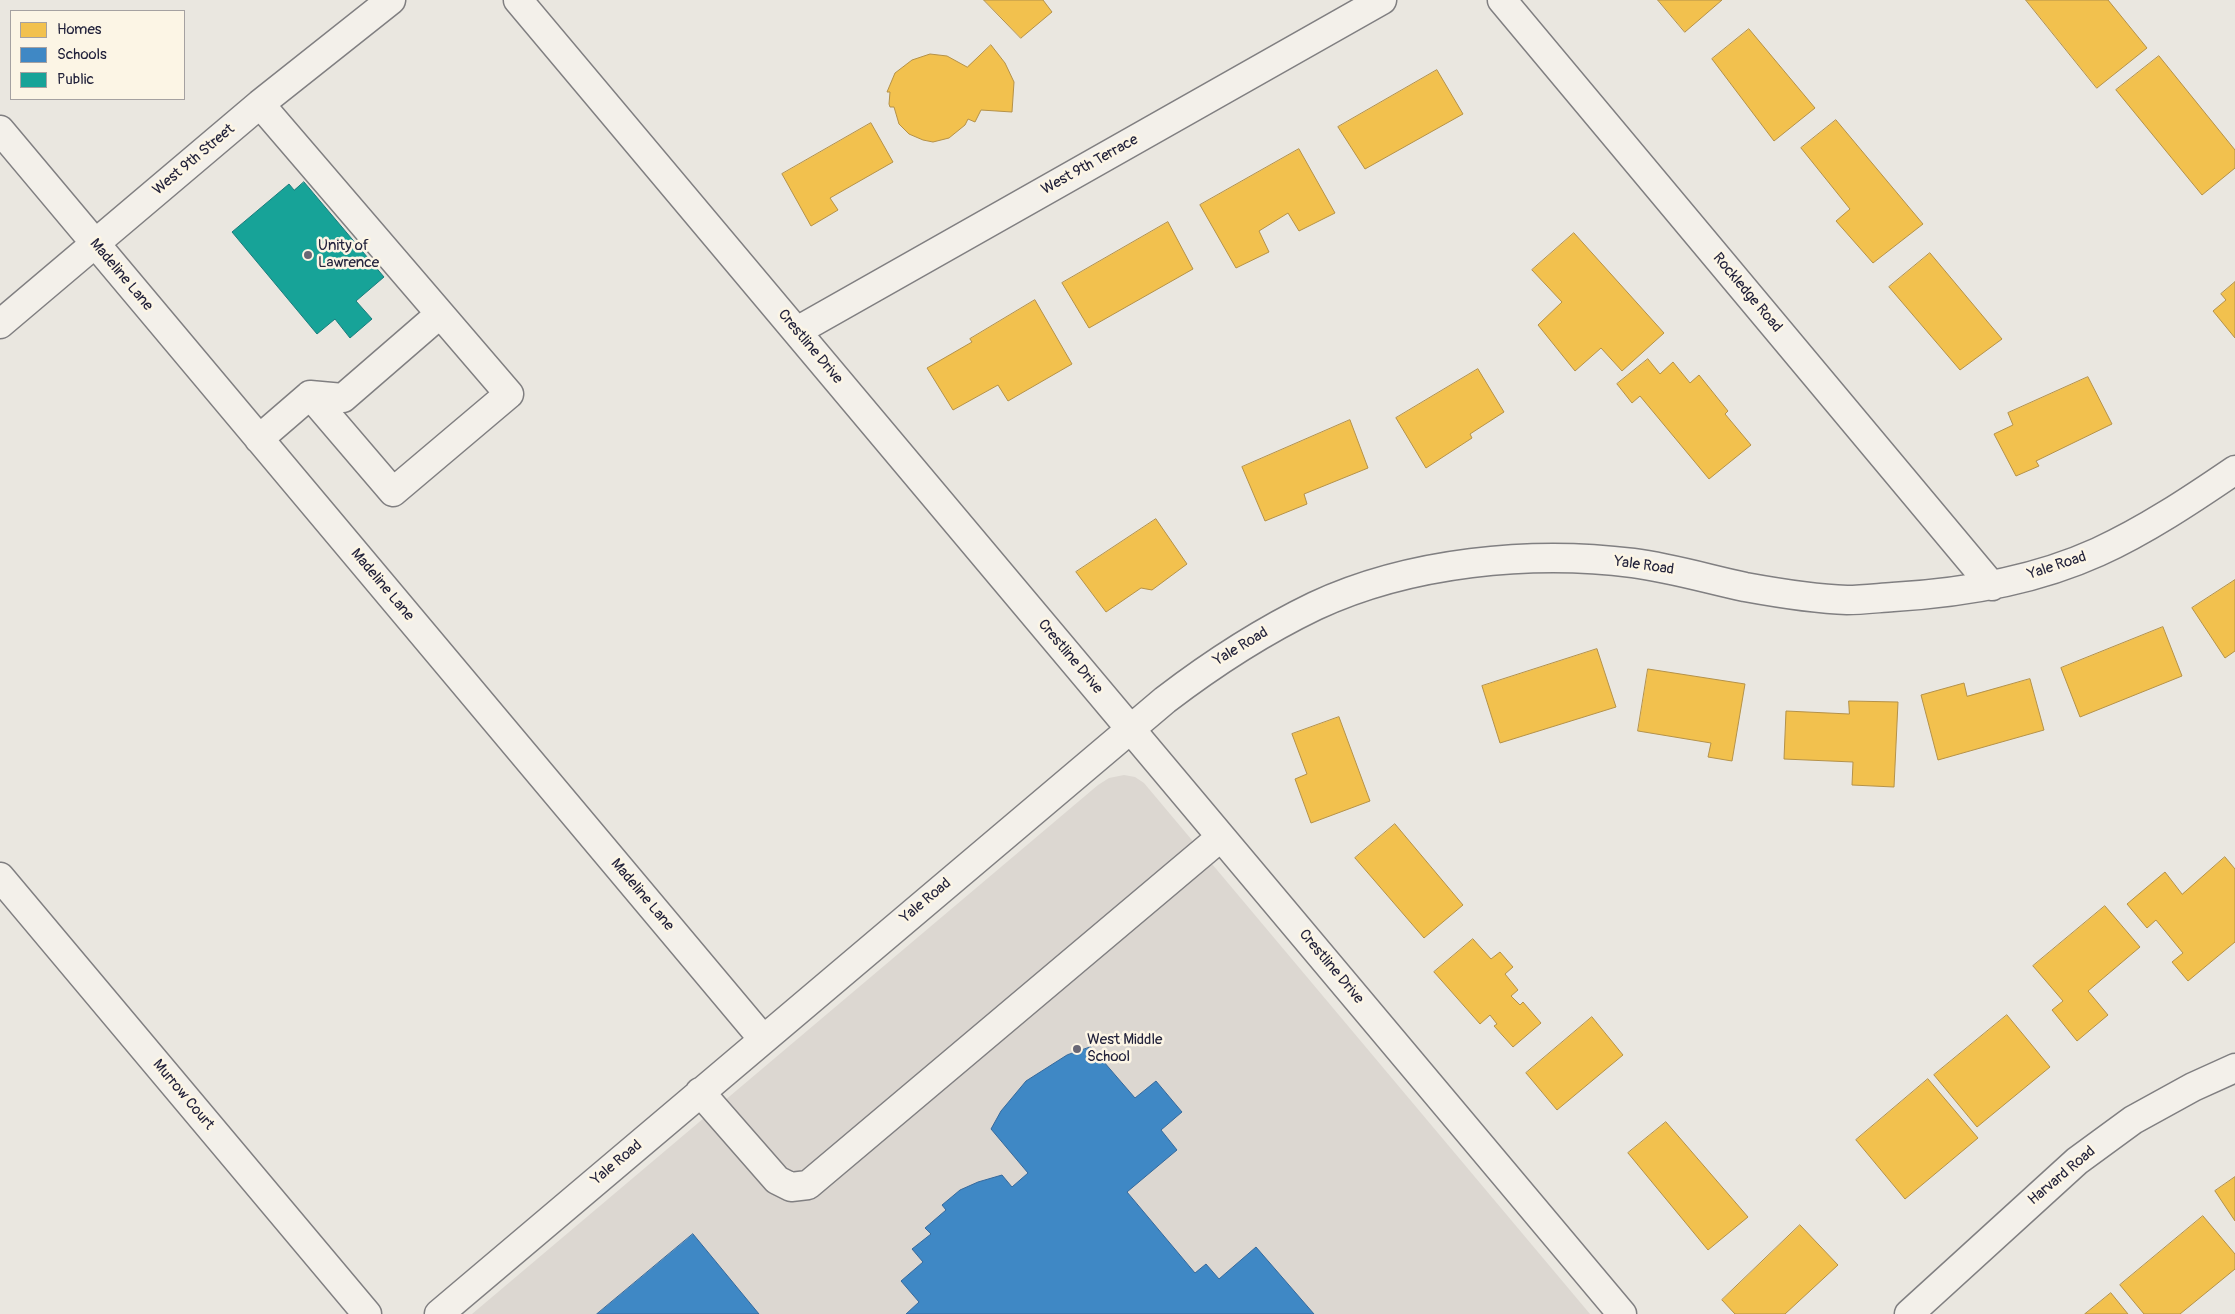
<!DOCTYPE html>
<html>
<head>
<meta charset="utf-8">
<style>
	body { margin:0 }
	#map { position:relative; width:2235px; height:1314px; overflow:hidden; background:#eae7e0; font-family:Pangolin,sans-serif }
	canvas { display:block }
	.legend { position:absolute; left:10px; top:10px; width:175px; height:90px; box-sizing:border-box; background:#fcf5e5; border:1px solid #a5a1a1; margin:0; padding:6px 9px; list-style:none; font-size:15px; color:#22223b }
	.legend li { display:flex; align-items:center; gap:10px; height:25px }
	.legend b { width:25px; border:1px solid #a5a1a1 }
</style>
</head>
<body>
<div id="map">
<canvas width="2235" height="1314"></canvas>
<ul class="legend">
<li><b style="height:14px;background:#f2c14e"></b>Homes</li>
<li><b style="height:14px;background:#3f88c5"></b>Schools</li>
<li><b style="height:14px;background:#17a398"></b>Public</li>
</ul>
</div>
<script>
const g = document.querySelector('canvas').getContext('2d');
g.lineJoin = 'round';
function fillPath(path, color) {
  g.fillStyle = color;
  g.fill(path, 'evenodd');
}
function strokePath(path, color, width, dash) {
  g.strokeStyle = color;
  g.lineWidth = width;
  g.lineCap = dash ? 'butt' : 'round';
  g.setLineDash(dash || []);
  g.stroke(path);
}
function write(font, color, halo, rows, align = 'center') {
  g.font = font + ' Pangolin,sans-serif';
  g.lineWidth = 5;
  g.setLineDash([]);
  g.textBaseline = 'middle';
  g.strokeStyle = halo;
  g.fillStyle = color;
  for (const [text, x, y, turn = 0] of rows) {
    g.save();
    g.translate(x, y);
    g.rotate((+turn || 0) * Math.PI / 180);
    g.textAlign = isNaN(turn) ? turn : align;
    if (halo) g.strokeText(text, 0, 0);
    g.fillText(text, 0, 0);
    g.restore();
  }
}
const built = new Path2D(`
	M 1124,775 L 1135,777 L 1144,783 L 1590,1314 L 472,1314 L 1098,785 L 1109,778 Z`);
const homes = new Path2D(`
	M 984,0 L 1043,0 L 1052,12 L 1021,38 Z
	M 1658,0 L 1722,0 L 1685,32 Z
	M 2026,0 L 2108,0 L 2147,48 L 2097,88 Z
	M 1749,29 L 1815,108 L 1774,141 L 1712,59 Z
	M 991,45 L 1005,63 L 1014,82 L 1012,112 L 981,110 L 975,122 L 968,119 L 965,125 L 949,138 L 933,142 L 923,140 L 909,134 L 899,124 L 894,107 L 890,107 L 889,104 L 890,92 L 887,92 L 895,73 L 912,60 L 930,54 L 947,56 L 967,67 Z
	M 2159,56 L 2235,150 L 2235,168 L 2202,195 L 2116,90 Z
	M 1437,70 L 1463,114 L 1365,169 L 1338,127 Z
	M 1836,120 L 1923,224 L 1873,263 L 1836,221 L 1850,209 L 1801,148 Z
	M 871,123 L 893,162 L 830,198 L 838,210 L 811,226 L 782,174 Z
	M 1299,149 L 1335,213 L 1299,231 L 1288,213 L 1259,231 L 1269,252 L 1236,268 L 1200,205 Z
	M 1168,222 L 1193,269 L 1089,328 L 1062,283 Z
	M 1574,233 L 1664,333 L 1622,371 L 1601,348 L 1575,371 L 1538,325 L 1562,302 L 1532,270 Z
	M 1930,253 L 2002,339 L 1960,370 L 1889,287 Z
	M 2235,282 L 2235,338 L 2213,311 L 2226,300 L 2221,294 Z
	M 1035,300 L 1072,364 L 1008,401 L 998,385 L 953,410 L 927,368 L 972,342 L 970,339 Z
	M 1648,359 L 1660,374 L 1673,362 L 1690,383 L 1699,375 L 1728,411 L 1725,414 L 1751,445 L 1709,479 L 1640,396 L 1632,403 L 1617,384 Z
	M 1478,369 L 1504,412 L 1470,434 L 1472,438 L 1426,468 L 1396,418 Z
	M 2088,377 L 2112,424 L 2036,461 L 2039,466 L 2016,476 L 1994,434 L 2013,425 L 2008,413 Z
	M 1350,420 L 1368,468 L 1304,494 L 1307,504 L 1265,521 L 1242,467 Z
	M 1156,519 L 1187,564 L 1152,590 L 1141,588 L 1106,612 L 1076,572 Z
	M 2235,580 L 2235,651 L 2225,658 L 2192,608 Z
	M 2163,627 L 2182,676 L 2080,717 L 2061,668 Z
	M 1597,649 L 1616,707 L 1500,743 L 1482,686 Z
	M 1648,669 L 1745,684 L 1732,761 L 1708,757 L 1711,743 L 1638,731 Z
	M 2030,679 L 2044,730 L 1938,760 L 1921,695 L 1964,683 L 1967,696 Z
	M 1849,701 L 1898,702 L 1894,787 L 1852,785 L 1853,762 L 1784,759 L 1786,711 L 1849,714 Z
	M 1339,717 L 1370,801 L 1311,823 L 1295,779 L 1307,774 L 1292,734 Z
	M 1395,824 L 1463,905 L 1424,938 L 1355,858 Z
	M 2225,857 L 2235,869 L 2235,942 L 2188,981 L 2172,962 L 2183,953 L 2156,920 L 2147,928 L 2127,904 L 2165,872 L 2182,894 Z
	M 2105,906 L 2140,947 L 2088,991 L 2108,1015 L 2077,1041 L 2052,1010 L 2063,1001 L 2033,966 Z
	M 1473,939 L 1491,959 L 1500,952 L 1513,967 L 1505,974 L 1518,990 L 1511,996 L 1520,1005 L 1523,1002 L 1541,1023 L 1513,1047 L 1494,1026 L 1497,1024 L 1490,1015 L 1480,1024 L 1434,972 Z
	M 2007,1015 L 2050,1067 L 1977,1127 L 1934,1075 Z
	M 1592,1017 L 1623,1055 L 1557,1110 L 1526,1073 Z
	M 1928,1079 L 1978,1138 L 1905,1199 L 1856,1140 Z
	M 1666,1122 L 1748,1217 L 1708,1250 L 1628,1153 Z
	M 2235,1177 L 2235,1221 L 2215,1191 Z
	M 2203,1216 L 2235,1254 L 2235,1269 L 2180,1314 L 2144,1314 L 2120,1285 Z
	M 1800,1225 L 1838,1265 L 1785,1314 L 1735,1314 L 1722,1300 Z
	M 2111,1293 L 2128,1314 L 2085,1314 Z`);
const schools = new Path2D(`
	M 1091,1047 L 1135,1098 L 1156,1081 L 1182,1112 L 1161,1130 L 1177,1150 L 1127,1192 L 1195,1273 L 1206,1264 L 1219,1279 L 1256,1247 L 1314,1314 L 906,1314 L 919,1302 L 901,1281 L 923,1262 L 912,1249 L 931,1234 L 925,1228 L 946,1210 L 942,1205 L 960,1190 L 978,1182 L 1002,1175 L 1012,1187 L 1028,1173 L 991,1129 L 1001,1111 L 1026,1081 L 1067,1055 Z
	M 693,1234 L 759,1314 L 597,1314 Z`);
const public = new Path2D(`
	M 304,182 L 384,277 L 356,301 L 372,319 L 350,338 L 335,319 L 317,334 L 232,232 L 289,184 L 294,190 Z`);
const minor = new Path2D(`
	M 518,0 L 1622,1314
	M 1502,0 L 1992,586
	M 260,104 L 509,394 L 393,492 L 310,395
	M 0,130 L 763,1039
	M 0,324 L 260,104 L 391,0
	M 797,331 L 1382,0
	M 259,439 L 310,395 L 343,398 L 440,314
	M 0,877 L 367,1314
	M 700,1092 L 777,1180 L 791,1187 L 808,1185 L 1221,837
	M 439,1314 L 1165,700 C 1212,664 1261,632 1315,606 C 1409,562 1531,550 1633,563 C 1671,568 1708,579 1745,587 C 1778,593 1813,599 1847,600 C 1862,600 1878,598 1893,597 C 1962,593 2034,581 2098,552 C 2146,530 2191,500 2235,470
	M 1909,1314 L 2077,1161 L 2133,1120 L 2193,1087 L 2235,1068`);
const markers = [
	[308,255,5,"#686775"],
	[1077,1049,5,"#686775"]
];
const streetNames = [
	["West 9th Street",194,160,-40],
	["West 9th Terrace",1090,165,-29],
	["Madeline Lane",121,275,50],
	["Rockledge Road",1747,293,50],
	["Crestline Drive",810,347,50],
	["Yale Road",1644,566,8],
	["Yale Road",2057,566,-18],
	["Madeline Lane",382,585,50],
	["Yale Road",1241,647,-31],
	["Crestline Drive",1070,657,50],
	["Madeline Lane",642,895,50],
	["Yale Road",926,901,-40],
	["Crestline Drive",1331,967,50],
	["Murrow Court",183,1095,50],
	["Yale Road",617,1163,-40],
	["Harvard Road",2062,1176,-40]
];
const poiNames = [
	["Unity of",318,246],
	["Lawrence",318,263],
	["West Middle",1087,1040],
	["School",1087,1057]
];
fillPath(built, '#dcd7d1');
fillPath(homes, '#f2c14e');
strokePath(homes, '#b49148', 1);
fillPath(schools, '#3f88c5');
strokePath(schools, '#36699c', 1);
fillPath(public, '#17a398');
strokePath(public, '#1a7c7c', 1);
strokePath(minor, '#807f81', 31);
strokePath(minor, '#f3f0ea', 28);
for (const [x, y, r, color] of markers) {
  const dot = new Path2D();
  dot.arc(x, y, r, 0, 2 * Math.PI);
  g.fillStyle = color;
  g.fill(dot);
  strokePath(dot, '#fcf5e5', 2);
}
write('15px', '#22223b', '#fcf5e5', streetNames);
write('15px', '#22223b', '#fcf5e5', poiNames, 'left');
</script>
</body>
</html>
